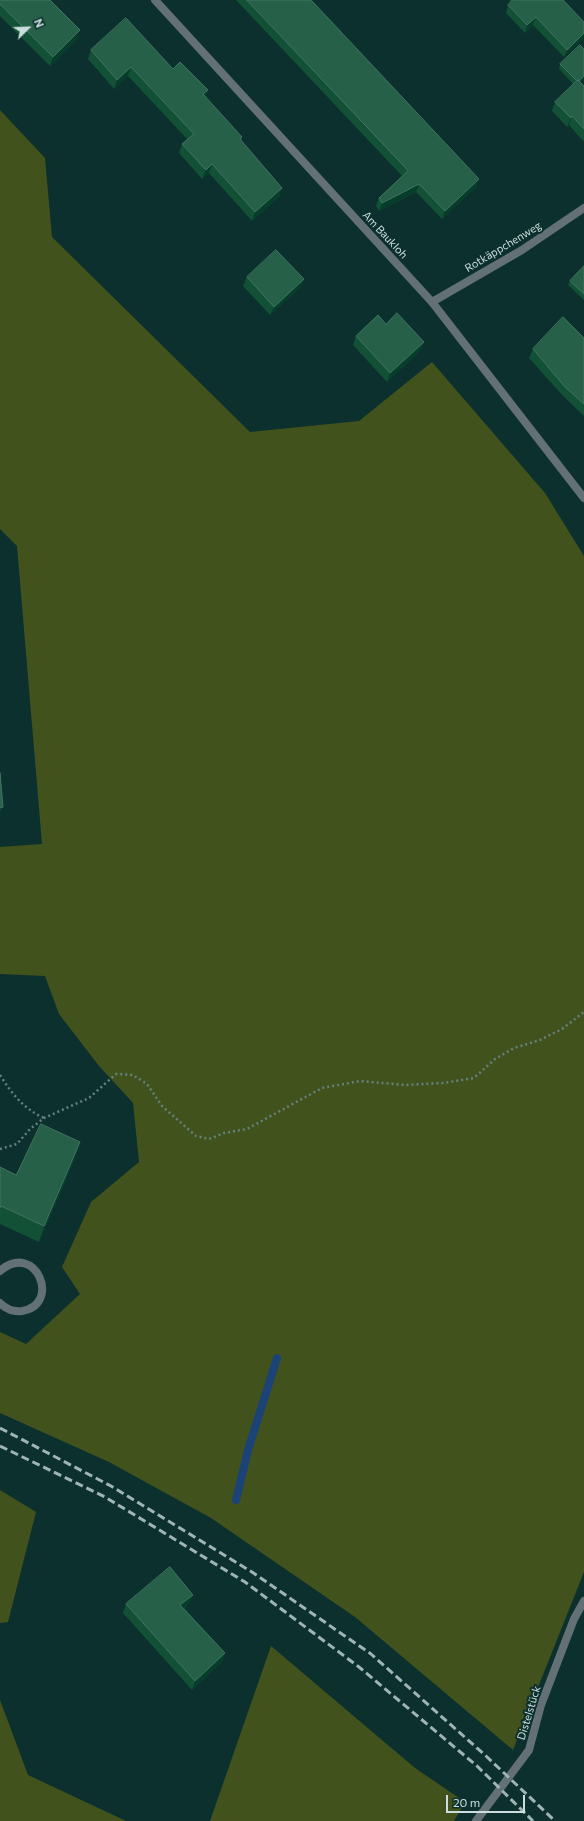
<!DOCTYPE html>
<html>
<head>
<meta charset="utf-8">
<style>
	body { margin:0 }
	#map { position:relative; width:584px; height:1821px; overflow:hidden; background:#0c302e; font-family:Commissioner,sans-serif }
	canvas { display:block }
	.north { position:absolute; left:8px; top:8px; width:40px; height:40px; -webkit-text-stroke:3px #0c302e; paint-order:stroke; rotate:67deg; font-size:11px; font-weight:700; line-height:16px; text-align:center; color:#cbdedd }
	.north::after { content:''; display:block; margin:auto; width:14px; height:18px; background:#cbdedd; clip-path:polygon(50% 0,100% 100%,50% 72%,0 100%) }
	.scale { position:absolute; left:446px; top:1795px; width:79px; height:18px; box-sizing:border-box; border:2px solid #cbdedd; border-top:0; padding-left:5px; font-size:12px; line-height:14px; white-space:nowrap; color:#cbdedd; -webkit-text-stroke:3px #0c302e; paint-order:stroke }
</style>
</head>
<body>
<div id="map">
<canvas width="584" height="1821"></canvas>
<div class="north">N</div>
<div class="scale">20 m</div>
</div>
<script>
const g = document.querySelector('canvas').getContext('2d');
g.lineJoin = 'round';
function fillPath(path, color) {
  g.fillStyle = color;
  g.fill(path, 'evenodd');
}
function strokePath(path, color, width, dash) {
  g.strokeStyle = color;
  g.lineWidth = width;
  g.lineCap = dash ? 'butt' : 'round';
  g.setLineDash(dash || []);
  g.stroke(path);
}
function write(font, color, halo, rows, align = 'center') {
  g.font = font + ' Commissioner,sans-serif';
  g.lineWidth = 4;
  g.setLineDash([]);
  g.textBaseline = 'middle';
  g.strokeStyle = halo;
  g.fillStyle = color;
  for (const [text, x, y, turn = 0] of rows) {
    g.save();
    g.translate(x, y);
    g.rotate((+turn || 0) * Math.PI / 180);
    g.textAlign = isNaN(turn) ? turn : align;
    if (halo) g.strokeText(text, 0, 0);
    g.fillText(text, 0, 0);
    g.restore();
  }
}
const green = new Path2D(`
	M 0,110 L 45,158 L 52,237 L 250,432 L 359,421 L 432,362 L 545,493 L 584,556 L 584,1572 L 513,1750 L 355,1617 L 211,1518 L 109,1462 L 0,1413 L 0,1332 L 26,1344 L 80,1294 L 62,1267 L 91,1202 L 139,1162 L 133,1103 L 99,1066 L 59,1014 L 45,976 L 0,974 L 0,847 L 42,844 L 17,546 L 0,529 Z
	M 0,1490 L 36,1512 L 8,1622 L 0,1623 Z
	M 271,1646 L 415,1768 L 465,1802 L 454,1821 L 210,1821 Z
	M 0,1700 L 28,1775 L 126,1821 L 0,1821 Z`);
const stream = new Path2D(`
	M 236,1500 L 248,1450 L 277,1358`);
const path = new Path2D(`
	M 0,1075 C 12,1094 24,1109 44,1118
	M 0,1149 L 17,1144 L 30,1129 L 44,1118 L 89,1098 L 116,1074 L 133,1075 L 147,1084 L 162,1106 L 196,1136 L 209,1139 L 224,1133 L 247,1129 L 322,1088 L 360,1081 L 405,1085 L 443,1083 L 474,1078 L 495,1059 L 514,1048 L 540,1040 L 562,1029 L 584,1012`);
const service = new Path2D(`
	M 432,302 L 584,498`);
const minor = new Path2D(`
	M 155,0 L 432,302 L 522,250 L 584,208
	M 0,1271 C 36,1240 62,1305 22,1311 C 13,1312 6,1309 0,1303
	M 476,1821 L 529,1750 L 541,1705 L 574,1619 L 584,1601`);
const rail = new Path2D(`
	M 0,1428 L 111,1486 L 252,1572 L 371,1654 L 486,1756 L 555,1821
	M 0,1446 L 105,1497 L 245,1582 L 359,1667 L 477,1766 L 533,1821`);
const wall = new Path2D(`
	M 0,0 L 77,39 L 50,66 L 0,16 Z
	M 236,0 L 311,0 L 479,179 L 476,187 L 442,219 L 416,192 L 379,211 L 376,206 L 379,198 L 402,176 Z
	M 509,0 L 563,0 L 584,22 L 564,57 L 533,25 L 525,33 L 506,13 L 508,5 L 511,2 Z
	M 91,50 L 173,69 L 205,97 L 242,137 L 241,141 L 282,188 L 279,197 L 252,221 L 209,173 L 202,179 L 179,153 L 182,144 L 187,139 L 128,76 L 114,89 L 88,59 Z
	M 560,64 L 584,86 L 584,140 L 583,141 L 569,125 L 567,127 L 552,111 L 555,102 L 574,85 L 559,69 Z
	M 584,266 L 584,300 L 568,285 L 570,281 Z
	M 247,277 L 304,279 L 300,288 L 270,315 L 243,286 Z
	M 386,324 L 421,350 L 387,382 L 353,345 L 356,336 Z
	M 584,338 L 584,416 L 562,395 L 529,358 L 533,349 Z
	M 75,1158 L 39,1242 L 0,1224 L 0,1167 L 16,1175 Z
	M 193,1595 L 189,1603 L 184,1608 L 225,1653 L 222,1662 L 192,1690 L 123,1613 L 126,1604 Z`);
const shadedWall = new Path2D(`
	M 536,17 L 533,25 L 525,33 L 527,25 Z
	M 80,30 L 77,39 L 50,66 L 53,57 Z
	M 584,33 L 584,38 L 564,57 L 567,50 Z
	M 131,67 L 128,76 L 114,89 L 117,80 Z
	M 584,76 L 584,79 L 576,87 L 577,82 Z
	M 208,90 L 205,99 L 203,94 Z
	M 572,116 L 569,125 L 567,127 L 571,118 Z
	M 212,164 L 209,173 L 202,179 L 206,170 Z
	M 479,179 L 476,187 L 442,219 L 445,211 Z
	M 419,184 L 416,192 L 379,211 L 382,203 Z
	M 282,188 L 279,197 L 252,221 L 255,212 Z
	M 304,279 L 300,288 L 270,315 L 274,307 Z
	M 424,342 L 421,350 L 387,382 L 390,373 Z
	M 3,807 L 0,814 L 0,808 Z
	M 80,1142 L 75,1158 L 39,1242 L 44,1226 Z
	M 193,1595 L 189,1603 L 177,1614 L 180,1605 Z
	M 225,1653 L 222,1662 L 192,1690 L 195,1681 Z`);
const building = new Path2D(`
	M 0,0 L 50,0 L 80,30 L 53,57 L 0,4 Z
	M 247,0 L 311,0 L 479,179 L 445,211 L 419,184 L 382,203 L 379,198 L 408,171 Z
	M 513,0 L 563,0 L 584,22 L 584,33 L 567,50 L 536,17 L 527,25 L 508,5 Z
	M 126,18 L 173,69 L 180,62 L 208,90 L 203,94 L 242,137 L 240,139 L 282,188 L 255,212 L 212,164 L 206,170 L 182,144 L 194,134 L 131,67 L 117,80 L 91,50 Z
	M 580,45 L 584,49 L 584,76 L 579,81 L 578,80 L 577,81 L 560,64 Z
	M 578,80 L 584,86 L 584,129 L 572,116 L 571,118 L 555,102 Z
	M 276,250 L 304,279 L 274,307 L 247,277 Z
	M 584,266 L 584,294 L 570,281 Z
	M 397,313 L 424,342 L 390,373 L 356,336 L 378,315 L 386,324 Z
	M 563,317 L 584,338 L 584,404 L 565,387 L 533,349 Z
	M 0,773 L 3,807 L 0,808 Z
	M 41,1124 L 80,1142 L 44,1226 L 1,1206 L 0,1208 L 0,1167 L 16,1175 Z
	M 170,1567 L 193,1595 L 180,1605 L 225,1653 L 195,1681 L 126,1604 Z`);
const streetNames = [
	["Am Baukloh",385,235,47],
	["Rotkäppchenweg",503,247,-31],
	["Distelstück",529,1713,-73]
];
fillPath(green, '#41521c');
strokePath(stream, '#1c4377', 8);
strokePath(path, '#65817f', 2.5, [2, 3]);
strokePath(service, '#637075', 8);
strokePath(minor, '#637075', 8);
strokePath(rail, '#9eb5b4', 3, [8, 4]);
fillPath(wall, '#125136');
fillPath(shadedWall, '#073d2b');
fillPath(building, '#266048');
strokePath(building, '#40745f', 1);
write('11px', '#cbdedd', '#0c302e', streetNames);
</script>
</body>
</html>
